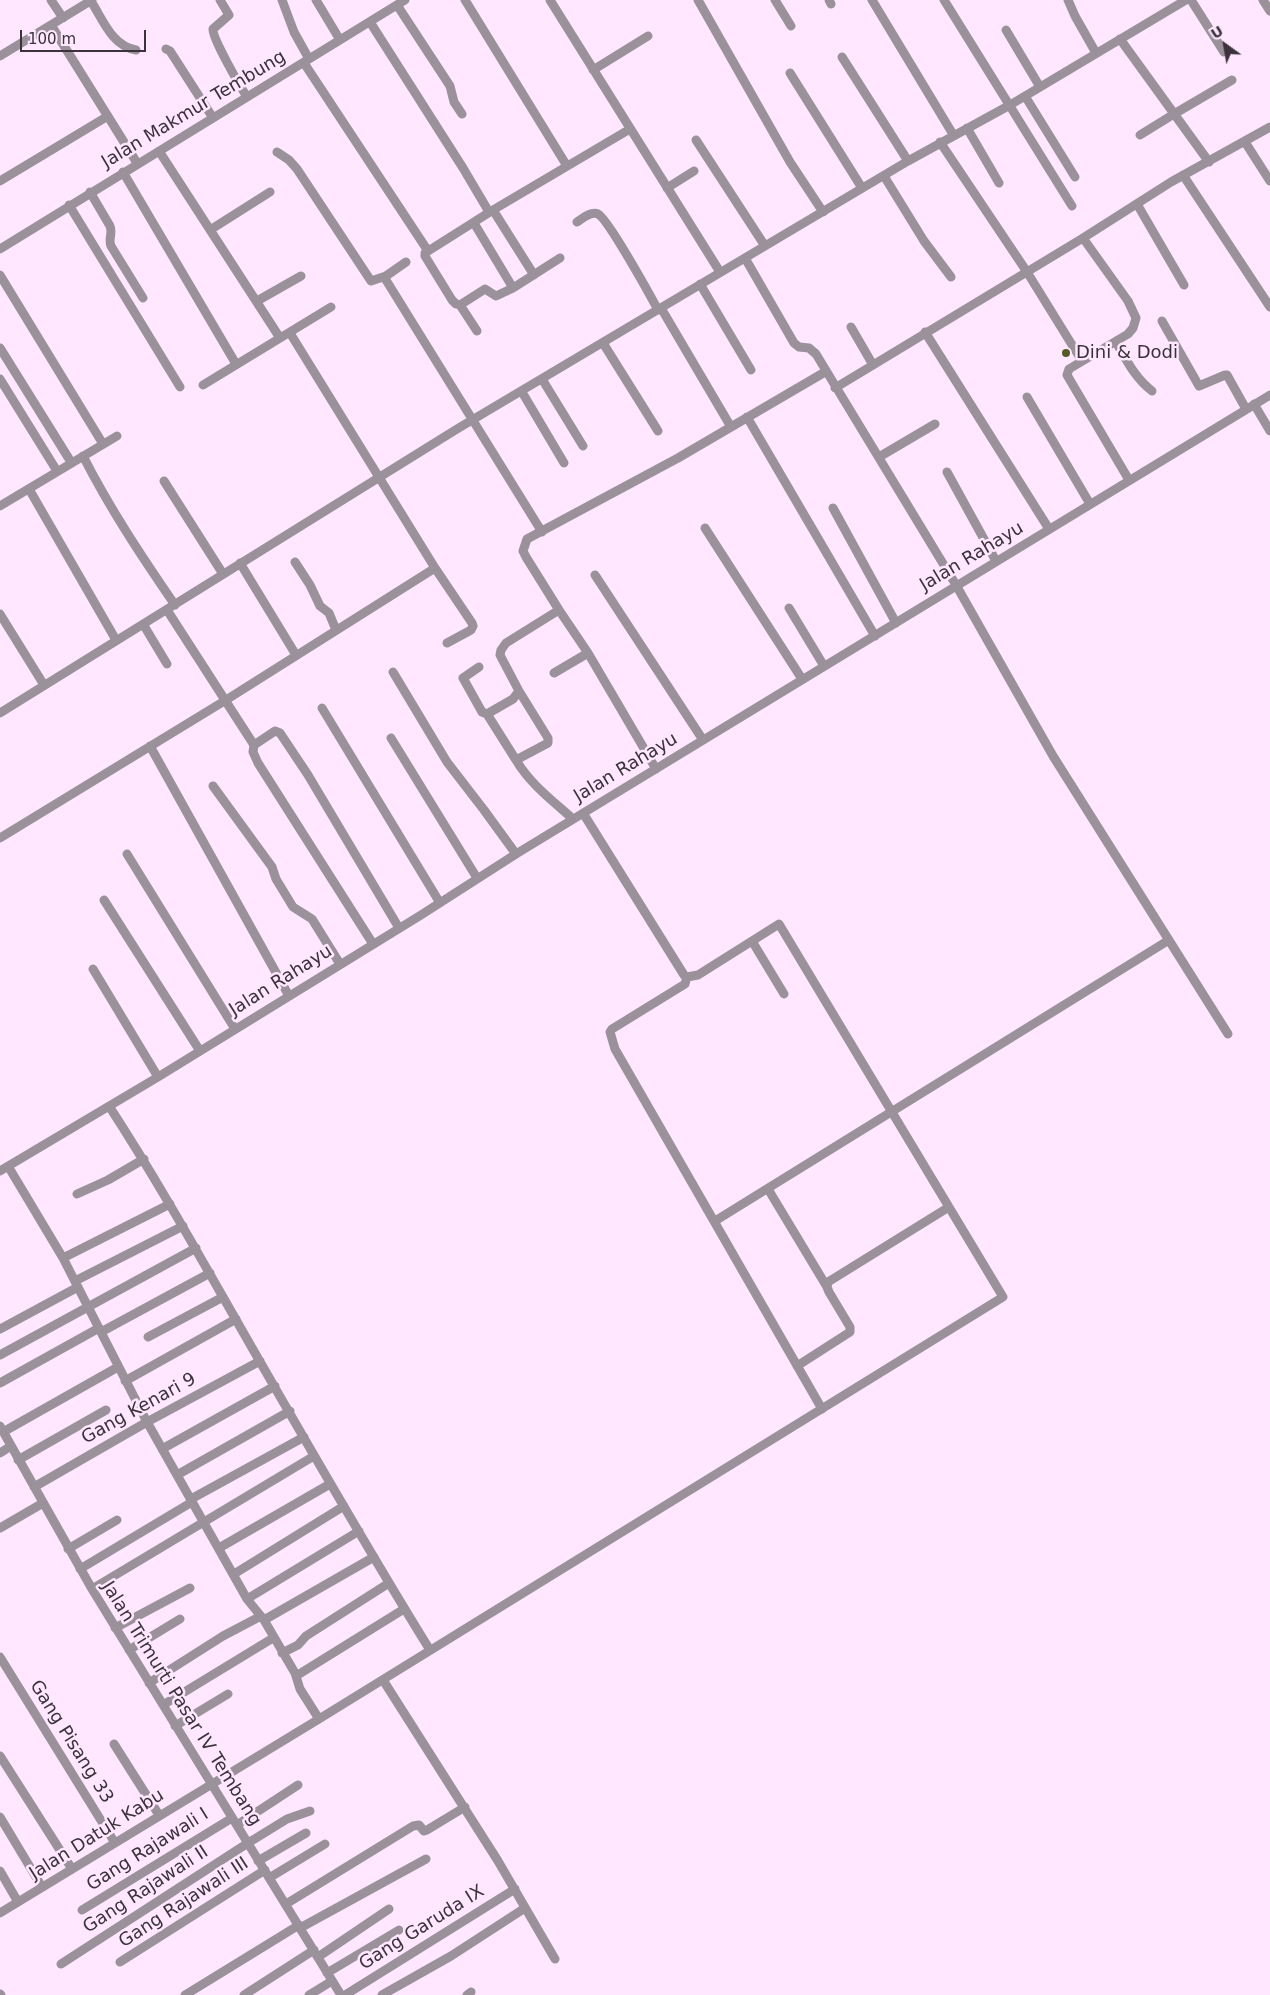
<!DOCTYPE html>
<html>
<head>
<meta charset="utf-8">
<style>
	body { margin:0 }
	#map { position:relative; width:1270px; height:1995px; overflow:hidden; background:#fee7ff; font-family:"DejaVu Sans",sans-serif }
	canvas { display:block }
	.north { position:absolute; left:1200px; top:20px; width:50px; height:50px; -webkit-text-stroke:4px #fee7ff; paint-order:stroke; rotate:328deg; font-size:14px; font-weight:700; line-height:20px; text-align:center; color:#3b323b }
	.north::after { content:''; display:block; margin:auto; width:18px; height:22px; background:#3b323b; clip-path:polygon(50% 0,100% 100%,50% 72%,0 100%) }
	.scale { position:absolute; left:20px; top:30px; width:126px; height:22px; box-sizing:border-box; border:2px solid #3b323b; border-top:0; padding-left:6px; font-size:15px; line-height:18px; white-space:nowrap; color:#3b323b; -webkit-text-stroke:4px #fee7ff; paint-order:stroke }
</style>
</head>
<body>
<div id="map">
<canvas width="1270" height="1995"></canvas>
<div class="north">U</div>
<div class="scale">100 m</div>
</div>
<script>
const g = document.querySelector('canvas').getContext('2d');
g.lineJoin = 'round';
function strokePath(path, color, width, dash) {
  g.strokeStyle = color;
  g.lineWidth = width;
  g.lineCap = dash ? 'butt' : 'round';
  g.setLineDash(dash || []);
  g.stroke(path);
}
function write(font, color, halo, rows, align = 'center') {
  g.font = font + ' "DejaVu Sans",sans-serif';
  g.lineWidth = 5;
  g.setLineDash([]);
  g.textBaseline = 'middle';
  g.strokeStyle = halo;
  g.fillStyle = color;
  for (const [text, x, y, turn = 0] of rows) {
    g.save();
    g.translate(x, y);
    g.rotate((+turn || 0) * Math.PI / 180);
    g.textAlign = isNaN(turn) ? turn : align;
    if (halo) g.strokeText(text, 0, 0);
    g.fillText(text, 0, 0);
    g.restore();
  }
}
const minor = new Path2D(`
	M 51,0 L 63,18
	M 220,0 L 229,15 L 213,29 C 212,38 240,86 247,97
	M 282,0 L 294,32 L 309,59
	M 316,0 L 340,40
	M 465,0 L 567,166
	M 550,0 L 720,272
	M 698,0 L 790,162 L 823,212
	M 775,0 L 791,26
	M 829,0 L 831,4
	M 872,0 L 954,136
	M 944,0 L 1072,206
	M 1068,0 L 1075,16 L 1096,53
	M 1191,0 L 1224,52
	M 1263,0 L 1270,11
	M 91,1 C 103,20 112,46 136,50
	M 397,5 L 450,86 L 454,102 L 462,114
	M 370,22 L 463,168 L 489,212
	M 51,25 L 137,163
	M 1006,30 L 1040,87
	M 1120,39 L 1209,162
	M 166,49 L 170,51 L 213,118
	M 0,56 L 92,0
	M 842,57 L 908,161
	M 304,63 L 428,251
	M 593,70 L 648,36
	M 790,73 L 862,188
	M 1025,96 L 1075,177
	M 967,128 L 999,183
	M 1140,135 L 1174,114 L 1232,80
	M 696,140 L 765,246
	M 940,142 L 1027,272 L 1082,361
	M 1245,142 L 1270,181
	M 159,151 L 280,338
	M 277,152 L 289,160 L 297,169 L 371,281 L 386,276
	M 123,172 L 236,364
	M 1183,175 L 1270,307
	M 884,176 L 924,241 L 951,277
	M 0,181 L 108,116
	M 667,188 L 694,171
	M 90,192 L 110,226 C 113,233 108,239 111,246 L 143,298
	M 1137,204 L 1184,285
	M 69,205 L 180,387
	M 493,210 L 534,275
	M 577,222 C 583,218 591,211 598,214 C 608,219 650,295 658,310
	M 474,223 L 513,288 L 560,258
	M 210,230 L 270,192
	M 1083,238 L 1128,301 L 1136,318 L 1133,328 L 1128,334 L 1069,369 L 1067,375 L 1129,480
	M 0,249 L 405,0
	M 745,258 L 794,343 L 799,347 L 809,348 L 816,354 L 956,585 L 1053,756 L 1228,1034
	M 406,262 L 386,276 L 386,280 L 542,532
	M 0,275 L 103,444
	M 700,284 L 751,370
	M 257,301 L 301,276
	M 460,305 L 485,289 L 496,296 L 513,288
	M 661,308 L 731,427
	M 1162,321 L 1199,386 L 1225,375 L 1227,375 L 1246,409
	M 851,327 L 873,365
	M 477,331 L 460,305 L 456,304 L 452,300 L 425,256 L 425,253 L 493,210 L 630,129
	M 925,332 L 1049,529
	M 290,333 L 435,568 L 472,623 L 473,626 L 471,630 L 447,643
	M 1116,342 C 1127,361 1135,378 1152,391
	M 603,343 L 658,431
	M 0,348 L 71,462
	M 0,379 L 57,471
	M 542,379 L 583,446
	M 203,385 L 331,307
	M 835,388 L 1083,238 L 1171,182 L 1270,127
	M 522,392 L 564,463
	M 1027,397 L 1090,504
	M 1254,404 L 1270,431
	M 747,417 L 875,636
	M 83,456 C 110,509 142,557 175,605
	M 879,457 L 935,424
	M 947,472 L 996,561
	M 164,481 L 223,574
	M 29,489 L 116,640
	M 0,506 L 117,436
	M 833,508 L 896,623
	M 705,528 L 802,679
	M 295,562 L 310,585 L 320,606 L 329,613 L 336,630
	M 240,563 L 296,655
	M 595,575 L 703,740
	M 789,608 L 824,666
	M 167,610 L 254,745 L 275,731 L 280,733 L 308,775 L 399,928
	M 0,614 L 44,685
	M 143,624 L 167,664
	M 479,667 L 463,678 L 482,712 L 487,714 L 513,699 L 519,691
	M 393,672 L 447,762 L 484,810 L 516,854
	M 554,673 L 588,653
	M 322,708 L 440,903
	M 0,713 L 457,429 L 908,161 L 1010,105 L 1186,0
	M 487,714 L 516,760 L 548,743 L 548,738 L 519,691 L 500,655 L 501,650 L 506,643 L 559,610
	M 391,738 L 477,878
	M 254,745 L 253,752 L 258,763 L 373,944
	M 150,746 L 289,996
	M 516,760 C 530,784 553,801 573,819
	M 656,769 L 588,653 L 559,610 L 526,557 L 523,551 L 527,539 L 678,458 L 825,372
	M 213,786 L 272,867 L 276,879 L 293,907 L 312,919 L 340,964
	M 583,813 L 684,975 L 687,977
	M 0,838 L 226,700 L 435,568
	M 127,854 L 235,1029
	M 104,900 L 200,1051
	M 752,941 L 784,994
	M 93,969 L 158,1077
	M 687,977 L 685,984 L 612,1029 L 610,1032 L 615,1049 L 822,1409
	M 109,1106 C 163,1189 210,1275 259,1360 C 315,1457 371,1555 430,1650
	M 8,1166 L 63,1258 L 147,1422 L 247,1599 L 264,1620 L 295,1673 L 300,1689 L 319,1719
	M 0,1171 L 158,1077 L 421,915 L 516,854 L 1270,395
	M 768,1189 L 827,1287
	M 77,1194 L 108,1180 L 144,1159
	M 715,1221 L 1169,940
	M 63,1258 L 170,1204
	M 75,1281 L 183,1226
	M 0,1329 L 78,1287
	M 101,1332 L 210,1273
	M 148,1337 L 223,1297
	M 0,1355 L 196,1248
	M 797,1366 L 850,1332 L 850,1327 L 829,1292 L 827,1287 L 828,1282 L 949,1207
	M 125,1381 L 236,1319
	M 0,1383 L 99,1328
	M 0,1426 L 92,1589 L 341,1995
	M 3,1432 L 118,1367
	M 162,1449 L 275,1386
	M 0,1453 L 11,1446
	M 18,1460 L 106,1410
	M 177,1475 L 290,1411
	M 34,1487 L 147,1422 L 260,1361
	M 191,1499 L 304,1437
	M 0,1528 L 43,1503
	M 219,1548 L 330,1484
	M 68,1549 L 117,1520
	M 80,1569 L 192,1502
	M 234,1574 L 344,1506
	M 92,1589 L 314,1456
	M 247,1599 L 359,1531
	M 264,1620 L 374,1557
	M 115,1628 L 190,1588
	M 129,1650 L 180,1619
	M 282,1653 L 298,1645 L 306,1636 L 389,1583
	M 0,1657 L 115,1843
	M 296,1676 L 404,1609
	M 383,1680 L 498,1861 L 555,1959
	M 149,1683 L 223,1636 L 261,1616
	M 163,1705 L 273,1638
	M 175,1726 L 228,1694
	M 114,1744 L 159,1815
	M 0,1756 L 72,1869
	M 0,1817 L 42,1887
	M 237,1825 L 298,1785
	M 258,1861 L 306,1833
	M 0,1871 L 18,1902
	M 269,1878 L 325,1844
	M 286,1904 L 413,1826 L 419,1825 L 424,1831 L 427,1830 L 465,1807
	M 82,1910 L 232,1818
	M 0,1913 L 319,1719 L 1003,1297 L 779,924 L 698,975 L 687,977
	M 300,1928 L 426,1859
	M 318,1957 L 389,1909
	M 120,1962 L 265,1870
	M 61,1964 L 248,1843 L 287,1819 L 310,1811
	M 327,1973 L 399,1930
	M 0,1994 L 1,1995
	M 185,1995 L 299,1925
	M 244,1995 L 314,1950
	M 309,1995 L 332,1981
	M 345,1995 L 515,1889
	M 382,1995 L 451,1956 L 525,1908
	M 467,1995 L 471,1992`);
const markers = [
	[1066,353,5,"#545a28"]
];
const streetNames = [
	["Jalan Makmur Tembung",194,110,-31],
	["Jalan Rahayu",972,557,-31],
	["Jalan Rahayu",626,768,-31],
	["Jalan Rahayu",281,981,-32],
	["Gang Kenari 9",139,1409,-29],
	["Jalan Trimurti Pasar IV Tembang",181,1704,58],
	["Gang Pisang 33",71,1742,58],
	["Jalan Datuk Kabu",97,1835,-32],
	["Gang Rajawali I",148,1850,-32],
	["Gang Rajawali II",146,1890,-33],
	["Gang Rajawali III",184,1903,-33],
	["Gang Garuda IX",422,1928,-32]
];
const poiNames = [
	["Dini & Dodi",1076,353]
];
strokePath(minor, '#9b919b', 9);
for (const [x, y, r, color] of markers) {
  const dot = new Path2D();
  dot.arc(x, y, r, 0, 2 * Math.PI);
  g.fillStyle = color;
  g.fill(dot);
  strokePath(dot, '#fee7ff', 2);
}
write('18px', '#3b323b', '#fee7ff', streetNames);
write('18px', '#3b323b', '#fee7ff', poiNames, 'left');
</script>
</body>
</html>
